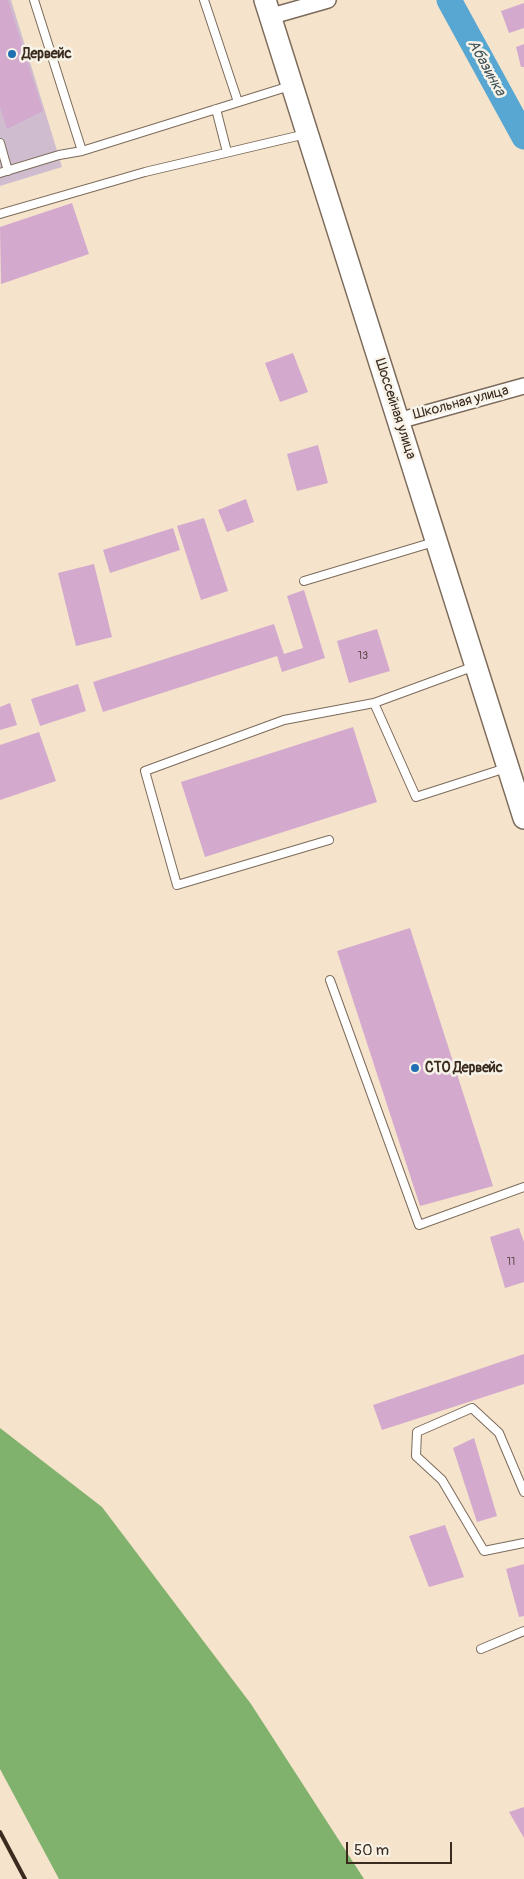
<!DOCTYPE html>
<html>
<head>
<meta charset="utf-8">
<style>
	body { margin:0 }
	#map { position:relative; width:524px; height:1879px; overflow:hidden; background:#f5e3cb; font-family:Pangolin,sans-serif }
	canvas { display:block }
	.scale { position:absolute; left:346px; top:1842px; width:106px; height:22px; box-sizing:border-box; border:2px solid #3b2a1e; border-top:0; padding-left:6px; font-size:15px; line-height:18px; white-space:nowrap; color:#3b2a1e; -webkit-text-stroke:4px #f7f3e8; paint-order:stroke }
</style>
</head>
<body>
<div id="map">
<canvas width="524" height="1879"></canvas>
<div class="scale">50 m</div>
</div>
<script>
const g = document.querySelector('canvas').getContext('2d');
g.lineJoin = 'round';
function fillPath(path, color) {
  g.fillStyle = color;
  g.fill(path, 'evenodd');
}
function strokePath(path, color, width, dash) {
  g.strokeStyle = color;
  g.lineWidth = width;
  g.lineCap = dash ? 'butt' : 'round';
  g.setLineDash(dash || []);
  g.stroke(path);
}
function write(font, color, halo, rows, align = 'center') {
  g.font = font + ' Pangolin,sans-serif';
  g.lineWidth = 5;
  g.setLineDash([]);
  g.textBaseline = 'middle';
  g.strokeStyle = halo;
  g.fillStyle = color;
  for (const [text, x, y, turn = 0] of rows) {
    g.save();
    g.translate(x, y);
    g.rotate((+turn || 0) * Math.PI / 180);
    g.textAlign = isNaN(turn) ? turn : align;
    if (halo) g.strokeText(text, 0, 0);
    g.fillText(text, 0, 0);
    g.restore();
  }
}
const industrial = new Path2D(`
	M 0,0 L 11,0 L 62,167 L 0,186 Z`);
const forest = new Path2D(`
	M 0,1428 L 102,1507 L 251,1704 L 364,1879 L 59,1879 L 0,1769 Z`);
const river = new Path2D(`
	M 449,0 L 524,137`);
const building = new Path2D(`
	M 0,0 L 8,0 L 43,111 L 7,129 L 0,107 Z
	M 524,3 L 524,28 L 509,33 L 501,11 Z
	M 524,44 L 524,67 L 521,67 L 516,47 Z
	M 72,203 L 89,254 L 1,284 L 0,227 Z
	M 293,353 L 308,392 L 280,402 L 265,363 Z
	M 318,445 L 328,483 L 297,491 L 287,454 Z
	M 246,499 L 254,522 L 227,532 L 218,510 Z
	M 204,518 L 228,591 L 201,600 L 177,526 Z
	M 173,528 L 180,550 L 110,573 L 103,550 Z
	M 94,564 L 112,637 L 76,646 L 58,573 Z
	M 304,590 L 325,658 L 282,672 L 277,656 L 103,712 L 93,682 L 274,624 L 284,654 L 303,648 L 287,596 Z
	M 377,629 L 390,671 L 349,683 L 337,641 Z
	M 78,684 L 86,711 L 40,726 L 31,699 Z
	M 10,703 L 17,725 L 0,730 L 0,707 Z
	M 353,727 L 377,802 L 205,857 L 181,782 Z
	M 39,732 L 56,781 L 0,800 L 0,745 Z
	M 410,928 L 493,1186 L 420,1206 L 337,951 Z
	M 519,1228 L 524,1242 L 524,1282 L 505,1288 L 490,1237 Z
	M 524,1354 L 524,1384 L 382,1430 L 373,1405 Z
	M 474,1438 L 497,1516 L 477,1522 L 453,1448 Z
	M 445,1525 L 464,1577 L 429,1587 L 409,1536 Z
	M 524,1564 L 524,1616 L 519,1617 L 506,1569 Z
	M 524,1807 L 524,1838 L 509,1812 Z`);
const service = new Path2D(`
	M 34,0 L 82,151
	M 204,0 L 238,102
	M 216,109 L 227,152
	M 0,143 L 8,171
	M 0,173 L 59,155 L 82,151 L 290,86
	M 0,214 L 145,172 L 306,134
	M 304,581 L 434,542
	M 374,703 L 475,666
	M 329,840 L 177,885 L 145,771 L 284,720 L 374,703 L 416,797 L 506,768
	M 330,980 L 419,1225 L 524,1187
	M 524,1492 L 499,1433 L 472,1408 L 417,1432 L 416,1456 L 442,1480 L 484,1551 L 524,1543
	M 481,1649 L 524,1631`);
const minor = new Path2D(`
	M 279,14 L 328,0
	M 398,421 L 524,386`);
const secondary = new Path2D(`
	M 265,0 L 524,818`);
const rail = new Path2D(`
	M 0,1832 L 25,1879`);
const markers = [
	[12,54,5,"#1f6fb2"],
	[415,1068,5,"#1f6fb2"]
];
const numberNames = [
	["13",363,656],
	["11",511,1262]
];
const poiNames = [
	["Дервейс",22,54],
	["СТО Дервейс",425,1068]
];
const streetNames = [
	["Школьная улица",461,403,-15],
	["Шоссейная улица",395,409,72]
];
const waterNames = [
	["Абазинка",486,68,61]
];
fillPath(industrial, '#cfbdcf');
fillPath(forest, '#80b26d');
strokePath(river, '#57a7d2', 25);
fillPath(building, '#d3a9ce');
strokePath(service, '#7c6b5b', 10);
strokePath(minor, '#7c6b5b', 18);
strokePath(secondary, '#7c6b5b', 24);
strokePath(service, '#fff', 8);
strokePath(minor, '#fff', 15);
strokePath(secondary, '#fff', 21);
strokePath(rail, '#3b2a1e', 4);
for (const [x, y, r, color] of markers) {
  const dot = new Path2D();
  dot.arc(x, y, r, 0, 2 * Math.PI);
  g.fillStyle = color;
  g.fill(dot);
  strokePath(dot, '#f7f3e8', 2);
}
write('11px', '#614a4a', null, numberNames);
write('bold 14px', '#3b2a1e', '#f7f3e8', poiNames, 'left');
write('14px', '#3b2a1e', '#f7f3e8', streetNames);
write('italic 15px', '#45565d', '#f7f3e8', waterNames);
</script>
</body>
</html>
